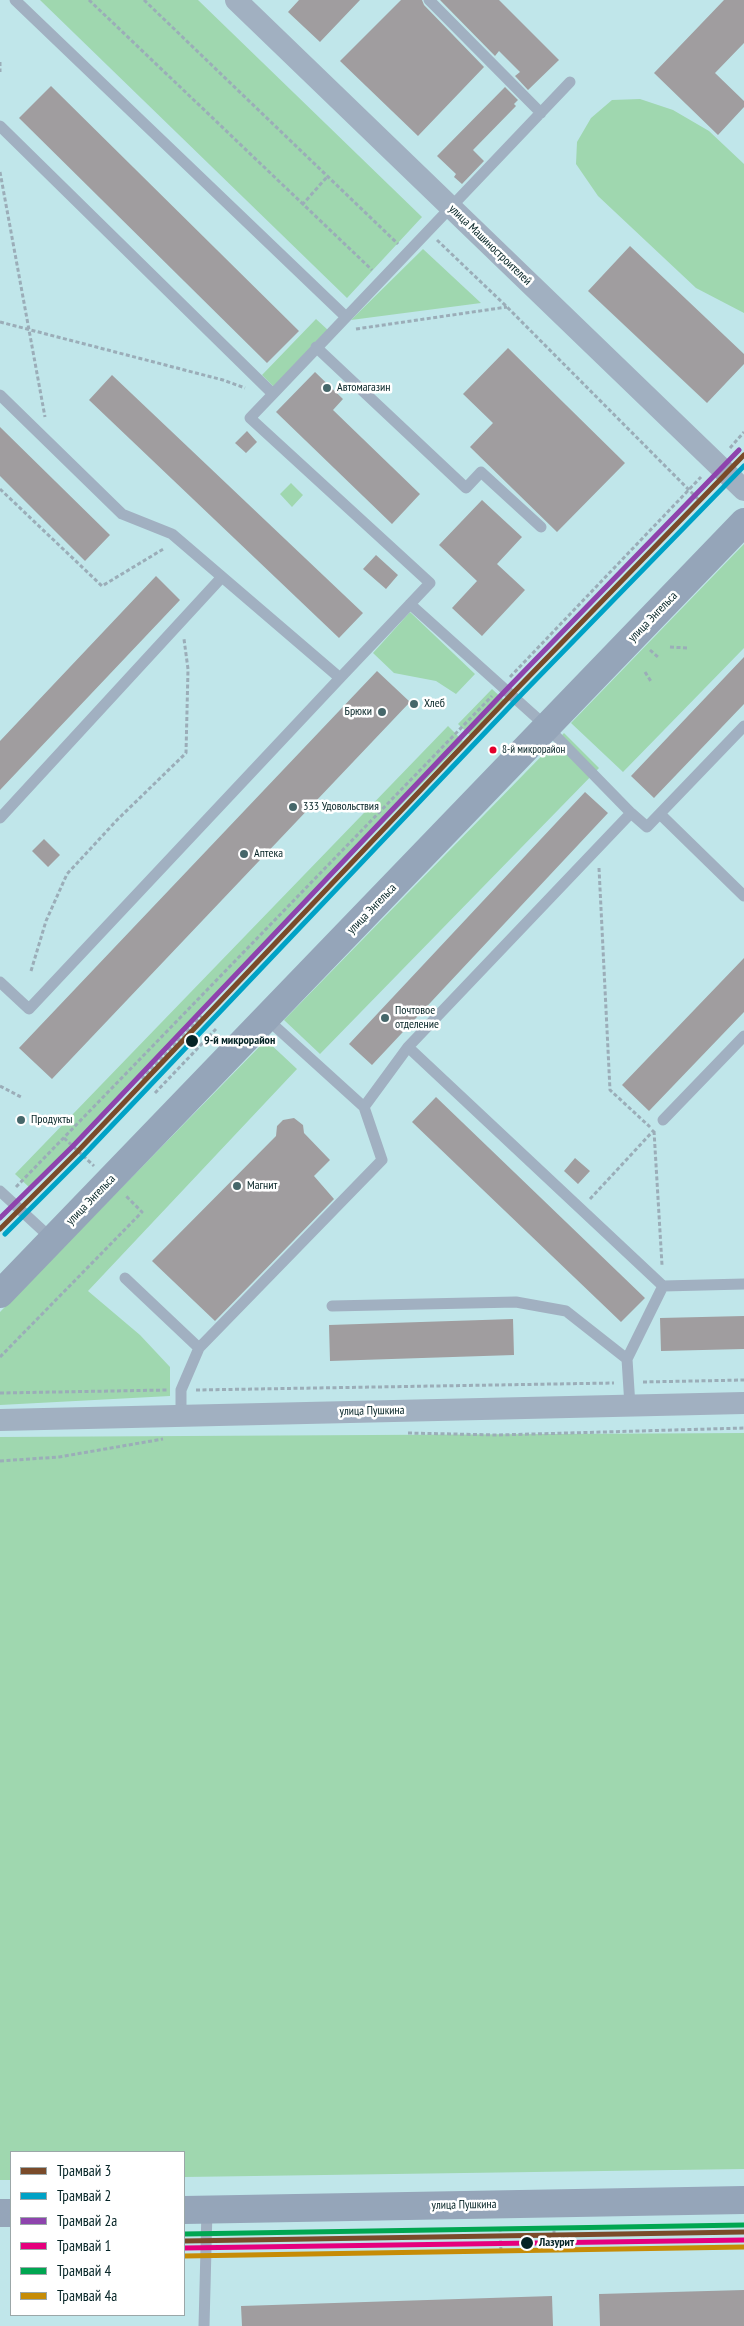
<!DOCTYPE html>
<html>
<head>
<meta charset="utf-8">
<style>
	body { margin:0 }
	#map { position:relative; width:744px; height:2326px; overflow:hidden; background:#c0e6ea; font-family:"PT Sans Narrow",sans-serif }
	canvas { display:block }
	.legend { position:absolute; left:10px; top:2151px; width:175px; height:165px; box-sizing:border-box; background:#fff; border:1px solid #9ba7a8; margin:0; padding:6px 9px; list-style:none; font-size:15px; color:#042325 }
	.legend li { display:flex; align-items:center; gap:10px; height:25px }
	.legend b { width:25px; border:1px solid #9ba7a8 }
</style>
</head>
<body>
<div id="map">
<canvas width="744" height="2326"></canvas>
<ul class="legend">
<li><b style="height:6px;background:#7a4b2a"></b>Трамвай 3</li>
<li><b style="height:6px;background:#00a2c6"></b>Трамвай 2</li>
<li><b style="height:6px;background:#8e44ad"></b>Трамвай 2а</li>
<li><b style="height:6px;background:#e5007d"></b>Трамвай 1</li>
<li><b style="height:6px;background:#00a651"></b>Трамвай 4</li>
<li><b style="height:6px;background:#c68c07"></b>Трамвай 4а</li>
</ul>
</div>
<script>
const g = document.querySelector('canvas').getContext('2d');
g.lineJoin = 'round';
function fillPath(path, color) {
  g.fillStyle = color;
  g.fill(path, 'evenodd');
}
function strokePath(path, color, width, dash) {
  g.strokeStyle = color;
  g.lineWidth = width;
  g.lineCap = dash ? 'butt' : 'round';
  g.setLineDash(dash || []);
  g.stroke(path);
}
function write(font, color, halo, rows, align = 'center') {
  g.font = font + ' "PT Sans Narrow",sans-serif';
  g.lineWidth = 5;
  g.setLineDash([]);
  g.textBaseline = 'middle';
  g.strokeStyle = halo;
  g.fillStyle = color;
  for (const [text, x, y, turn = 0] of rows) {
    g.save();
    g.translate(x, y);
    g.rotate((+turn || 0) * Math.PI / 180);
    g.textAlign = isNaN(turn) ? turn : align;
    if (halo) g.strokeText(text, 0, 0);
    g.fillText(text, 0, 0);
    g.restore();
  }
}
const green = new Path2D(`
	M 40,0 L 198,0 L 422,217 L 347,298 Z
	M 640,99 L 673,110 L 709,131 L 744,164 L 744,313 L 696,288 L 598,196 L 576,164 L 577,142 L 591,118 L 612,100 Z
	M 423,249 L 481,303 L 351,320 Z
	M 316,319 L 329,331 L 274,387 L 262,375 Z
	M 291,483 L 303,495 L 292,507 L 280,494 Z
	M 744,544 L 744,648 L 623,772 L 571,723 Z
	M 410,612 L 475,674 L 456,694 L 436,681 L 394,673 L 373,653 Z
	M 492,689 L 505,701 L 471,736 L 458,724 Z
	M 448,726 L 463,741 L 30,1188 L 15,1174 Z
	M 564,733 L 599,768 L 320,1054 L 284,1020 Z
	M 266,1040 L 297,1069 L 88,1291 L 140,1335 L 170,1367 L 170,1396 L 0,1405 L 0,1312 Z
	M 744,1433 L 744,2169 L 184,2177 L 184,2152 L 11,2152 L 11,2180 L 0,2180 L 0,1437 Z`);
const building = new Path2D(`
	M 299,0 L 360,0 L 320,42 L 288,12 Z
	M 401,0 L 422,0 L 424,5 L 484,67 L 418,136 L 340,61 Z
	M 440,0 L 499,0 L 559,60 L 528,90 L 515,76 L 520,72 L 499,51 L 495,56 Z
	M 724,0 L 744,0 L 744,43 L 715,73 L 744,101 L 744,107 L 718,135 L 654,73 Z
	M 51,86 L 299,331 L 267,363 L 19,118 Z
	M 505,87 L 518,100 L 514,104 L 516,106 L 473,150 L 484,161 L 462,184 L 454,177 L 456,174 L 437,156 Z
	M 630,246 L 744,354 L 744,364 L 707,403 L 588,291 Z
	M 508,348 L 625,463 L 557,532 L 470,447 L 493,423 L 463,394 Z
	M 315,372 L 343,399 L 333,410 L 420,494 L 392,524 L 276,412 Z
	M 112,375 L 363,613 L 339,638 L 89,400 Z
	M 0,427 L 110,535 L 85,561 L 0,476 Z
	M 247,431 L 257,442 L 246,453 L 235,443 Z
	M 482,500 L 522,537 L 497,564 L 525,590 L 482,636 L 452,608 L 477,581 L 439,545 Z
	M 376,555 L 398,575 L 386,589 L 363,569 Z
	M 156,576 L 180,600 L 0,790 L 0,741 Z
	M 744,657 L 744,704 L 654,798 L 631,776 Z
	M 377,671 L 410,702 L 52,1079 L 19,1048 Z
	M 585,792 L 608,813 L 372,1065 L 349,1044 Z
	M 44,839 L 60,855 L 48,867 L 32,851 Z
	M 744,958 L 744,1012 L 649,1111 L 622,1085 Z
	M 436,1097 L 645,1298 L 621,1322 L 412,1122 Z
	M 294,1118 L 303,1125 L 304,1133 L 330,1160 L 314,1176 L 334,1199 L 215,1321 L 152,1261 L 276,1136 L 277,1126 L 283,1120 Z
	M 575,1158 L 590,1171 L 578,1184 L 564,1171 Z
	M 744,1316 L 744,1349 L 661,1351 L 660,1318 Z
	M 513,1319 L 514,1355 L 330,1361 L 329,1325 Z
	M 744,2290 L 744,2326 L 600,2326 L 599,2294 Z
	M 552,2296 L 553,2326 L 242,2326 L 241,2306 Z`);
const path = new Path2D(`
	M 89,0 L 372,270
	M 144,0 L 398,244
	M 0,62 L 0,72
	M 0,172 L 45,417
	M 302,205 L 327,177
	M 437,240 L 507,307 L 700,501
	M 0,322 L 223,380 L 245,388
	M 356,329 L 507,307
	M 730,448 L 744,432
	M 0,489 L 102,586 L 165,548
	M 670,647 L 687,648
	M 650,650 L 659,658
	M 645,672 L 652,683
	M 510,677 L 701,477
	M 599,868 L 610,1090 L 650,1127
	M 31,971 L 46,921 L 67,874 L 117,820 L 186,753 L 188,669 L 184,639
	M 142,1079 L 202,1016
	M 0,1086 L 21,1097
	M 155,1093 L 216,1029
	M 654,1131 L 662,1265
	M 64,1138 L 94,1166
	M 16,1187 L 492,696
	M 590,1199 L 654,1130
	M 0,1357 L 142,1212 L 125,1195
	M 643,1382 L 744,1380
	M 196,1390 L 614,1383
	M 0,1393 L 167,1390
	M 408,1433 L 498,1435 L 744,1428
	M 0,1461 L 59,1457 L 163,1439
	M 550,2228 L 554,2228 L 554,2249
	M 501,2251 L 500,2229 L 503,2229`);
const lane = new Path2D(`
	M 15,0 L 346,317
	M 429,0 L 541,113
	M 0,126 L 273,394 L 250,418 L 430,583 L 340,678 L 172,534 L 122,514 L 0,395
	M 316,347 L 466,488 L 481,472 L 541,527
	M 273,394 L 570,82
	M 410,604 L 547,727 L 631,813
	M 660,814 L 744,896
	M 0,818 L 222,577
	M 0,982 L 29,1009 L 340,678
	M 267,1019 L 364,1107
	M 408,1047 L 663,1286 L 744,1284
	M 663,1120 L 744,1036
	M 0,1191 L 53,1240
	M 125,1278 L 199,1348
	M 332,1306 L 516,1302 L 566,1311 L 627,1359 L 630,1406
	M 627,1359 L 663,1286
	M 181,1415 L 181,1390 L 199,1348 L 382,1160 L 364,1107 L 408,1047 L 631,813 L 647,827 L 744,726
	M 204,2326 L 207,2210`);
const street = new Path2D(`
	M 236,0 L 744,490
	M 0,1420 L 744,1403`);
const secondary = new Path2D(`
	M 0,1294 L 744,522
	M 184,2210 L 744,2200
	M 0,2213 L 11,2213`);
const tram1 = new Path2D(`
	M 0,1229 L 78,1151 L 510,696 L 744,455
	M 184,2241 L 744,2232`);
const tram2 = new Path2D(`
	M 5,1234 L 83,1156 L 515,701 L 744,466`);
const tram3 = new Path2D(`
	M 0,1218 L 73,1146 L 505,691 L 739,450`);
const tram4 = new Path2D(`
	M 184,2248 L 744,2240`);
const tram5 = new Path2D(`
	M 184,2234 L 744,2225`);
const tram6 = new Path2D(`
	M 184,2256 L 744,2247`);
const markers = [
	[327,388,5,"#46676a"],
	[414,704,5,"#46676a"],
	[382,712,5,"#46676a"],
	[493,750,4.5,"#e4002b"],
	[293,807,5,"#46676a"],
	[244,854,5,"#46676a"],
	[385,1018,5,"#46676a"],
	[192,1041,7,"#042325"],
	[21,1120,5,"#46676a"],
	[237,1186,5,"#46676a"],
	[527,2243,7,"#042325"]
];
const busNames = [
	["8-й микрорайон",502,750]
];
const streetNames = [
	["улица Машиностроителей",490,245,44],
	["улица Энгельса",653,617,-46],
	["улица Энгельса",372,909,-46],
	["улица Энгельса",91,1200,-46],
	["улица Пушкина",372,1411,-1],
	["улица Пушкина",464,2205,-1]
];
const poiNames = [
	["Автомагазин",337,388],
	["Хлеб",424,704],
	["Брюки",372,712,"right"],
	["333 Удовольствия",303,807],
	["Аптека",254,854],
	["Почтовое",395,1011],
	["отделение",395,1025],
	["Продукты",31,1120],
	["Магнит",247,1186]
];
const stopNames = [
	["9-й микрорайон",204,1041],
	["Лазурит",539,2243]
];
fillPath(green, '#9fd7af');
fillPath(building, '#a09d9f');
strokePath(path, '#9badb8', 3, [4, 2.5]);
strokePath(lane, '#a1b0c1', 11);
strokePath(street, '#a1b0c1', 22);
strokePath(secondary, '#95a5b9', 28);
strokePath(tram1, '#7a4b2a', 5);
strokePath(tram2, '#00a2c6', 5);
strokePath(tram3, '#8e44ad', 5);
strokePath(tram4, '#e5007d', 5);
strokePath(tram5, '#00a651', 5);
strokePath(tram6, '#c68c07', 5);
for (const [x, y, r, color] of markers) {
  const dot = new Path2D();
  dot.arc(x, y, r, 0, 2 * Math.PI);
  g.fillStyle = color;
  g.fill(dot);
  strokePath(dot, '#fff', 2);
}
write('11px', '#042325', '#fff', busNames, 'left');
write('12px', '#042325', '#fff', streetNames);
write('12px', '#042325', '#fff', poiNames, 'left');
write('bold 12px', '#042325', '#fff', stopNames, 'left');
</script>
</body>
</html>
